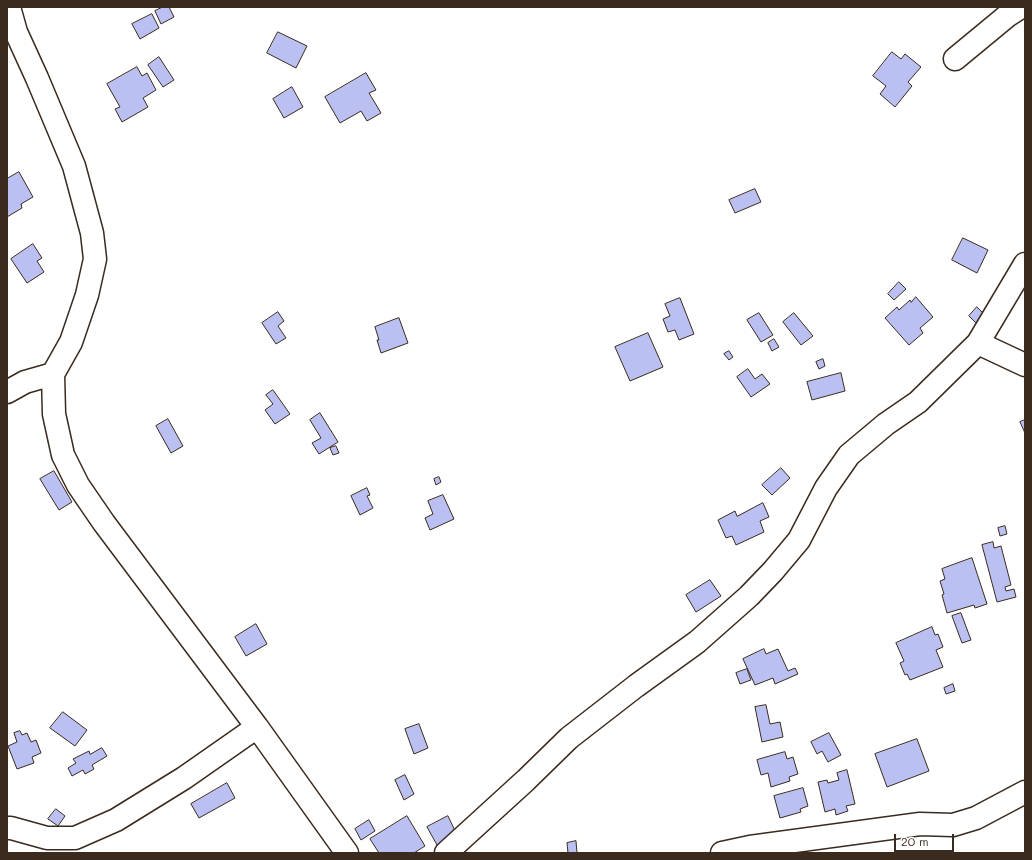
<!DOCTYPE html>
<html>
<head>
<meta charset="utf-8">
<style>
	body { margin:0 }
	#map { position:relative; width:1032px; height:860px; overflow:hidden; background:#fff; font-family:Mali,sans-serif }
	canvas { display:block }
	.frame { position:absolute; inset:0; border:8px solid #3b2a1e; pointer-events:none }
	.scale { position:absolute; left:894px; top:834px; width:60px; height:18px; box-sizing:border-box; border:2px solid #3b2a1e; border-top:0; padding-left:5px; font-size:12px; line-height:14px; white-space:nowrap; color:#3b2a1e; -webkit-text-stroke:3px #fff; paint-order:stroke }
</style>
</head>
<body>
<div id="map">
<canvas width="1032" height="860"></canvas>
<div class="frame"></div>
<div class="scale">20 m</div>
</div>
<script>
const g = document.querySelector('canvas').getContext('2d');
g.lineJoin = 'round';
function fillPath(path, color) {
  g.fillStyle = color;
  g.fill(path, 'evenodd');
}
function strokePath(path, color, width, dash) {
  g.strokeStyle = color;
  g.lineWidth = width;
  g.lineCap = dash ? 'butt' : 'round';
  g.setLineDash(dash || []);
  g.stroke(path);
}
const building = new Path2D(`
	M 163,7 L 169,7 L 174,17 L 161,24 L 155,11 Z
	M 152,14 L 159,28 L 140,39 L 132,24 Z
	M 278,32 L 307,46 L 296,68 L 267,53 Z
	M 892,52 L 901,59 L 905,54 L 921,67 L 908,82 L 912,86 L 895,107 L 880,94 L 886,86 L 873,76 Z
	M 159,57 L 174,80 L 163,87 L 148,65 Z
	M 137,67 L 142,76 L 147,73 L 156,90 L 143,98 L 148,107 L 122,122 L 115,109 L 120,107 L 107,84 Z
	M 366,73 L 376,90 L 369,93 L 381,113 L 367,121 L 361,111 L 340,123 L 325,97 Z
	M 292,87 L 303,107 L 284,118 L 273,99 Z
	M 19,172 L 33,197 L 21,204 L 22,208 L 7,217 L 7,179 Z
	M 755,189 L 761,202 L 735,213 L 729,200 Z
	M 963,238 L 988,250 L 977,273 L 952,260 Z
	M 33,244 L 42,258 L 37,261 L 44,272 L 27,283 L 11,259 Z
	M 899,282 L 906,289 L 894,300 L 888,294 Z
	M 916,297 L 933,317 L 920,328 L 923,333 L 909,345 L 885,318 L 897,307 L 899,310 L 910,300 L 911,302 Z
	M 680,298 L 694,334 L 679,340 L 675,330 L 668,332 L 663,319 L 670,316 L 665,304 Z
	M 977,307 L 985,315 L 977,324 L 969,316 Z
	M 278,312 L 284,321 L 278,326 L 286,338 L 276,344 L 262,323 Z
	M 759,313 L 773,335 L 761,342 L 747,320 Z
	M 794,313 L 813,336 L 801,345 L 783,322 Z
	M 399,318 L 408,343 L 381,353 L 377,340 L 379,340 L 375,327 Z
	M 648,333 L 663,367 L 630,381 L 615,347 Z
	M 774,339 L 779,347 L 772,351 L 768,343 Z
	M 729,351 L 733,357 L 729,360 L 724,354 Z
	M 823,359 L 825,366 L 819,369 L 816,362 Z
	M 748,369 L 755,379 L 762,374 L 770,384 L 751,397 L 737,377 Z
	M 841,373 L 845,391 L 812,400 L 807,382 Z
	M 273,390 L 290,414 L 275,424 L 265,410 L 273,404 L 266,395 Z
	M 320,413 L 338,442 L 319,454 L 312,443 L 321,438 L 310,420 Z
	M 168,419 L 183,446 L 171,453 L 156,426 Z
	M 1025,420 L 1025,433 L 1020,422 Z
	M 336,446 L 339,453 L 333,455 L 330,448 Z
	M 781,468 L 790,478 L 772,495 L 762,485 Z
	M 54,471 L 72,502 L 59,510 L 40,479 Z
	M 439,477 L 441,482 L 436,485 L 434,479 Z
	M 367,488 L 370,495 L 367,496 L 373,508 L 360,515 L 351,496 Z
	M 443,495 L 454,519 L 430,530 L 425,518 L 433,514 L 428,501 Z
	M 763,503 L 769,517 L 760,521 L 764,532 L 736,545 L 732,536 L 726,538 L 718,520 L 735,511 L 737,516 Z
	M 1005,526 L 1007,534 L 1000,536 L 998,528 Z
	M 993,542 L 994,548 L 1001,546 L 1011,585 L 1005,587 L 1006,591 L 1014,589 L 1016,597 L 997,602 L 982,545 Z
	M 972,558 L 987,604 L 975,608 L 974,605 L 947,613 L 942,595 L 944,594 L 940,581 L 945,579 L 942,569 Z
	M 710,580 L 721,596 L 696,612 L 686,595 Z
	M 961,613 L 971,640 L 962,643 L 952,616 Z
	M 256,624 L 267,644 L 246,656 L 235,637 Z
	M 932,627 L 935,635 L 938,634 L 943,647 L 936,650 L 943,667 L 910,680 L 907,674 L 905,675 L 900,663 L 904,661 L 896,643 Z
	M 764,649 L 766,654 L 778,649 L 788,671 L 795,668 L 798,674 L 775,684 L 773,678 L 755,685 L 743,659 Z
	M 747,669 L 751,680 L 740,684 L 736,673 Z
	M 953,684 L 955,691 L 946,694 L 944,688 Z
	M 766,705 L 770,724 L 780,722 L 783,737 L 762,742 L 755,707 Z
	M 63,712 L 87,730 L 75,746 L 50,728 Z
	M 419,724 L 428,748 L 414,754 L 405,729 Z
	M 20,731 L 22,735 L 27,733 L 31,742 L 36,740 L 41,753 L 32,757 L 34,763 L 17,769 L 8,746 L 17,742 L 14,733 Z
	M 829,733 L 841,755 L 828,762 L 822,751 L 817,754 L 811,742 Z
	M 917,739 L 929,771 L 887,787 L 875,754 Z
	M 102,748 L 107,756 L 92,765 L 94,769 L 85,774 L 83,770 L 72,776 L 68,768 L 76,763 L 73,759 L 89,751 L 90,754 Z
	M 785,752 L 787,759 L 793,757 L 798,774 L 789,777 L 790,781 L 771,787 L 768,773 L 761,775 L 757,760 Z
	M 847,770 L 855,804 L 846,806 L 848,811 L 836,815 L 835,809 L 825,812 L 818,782 L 827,780 L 828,783 L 839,780 L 837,773 Z
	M 405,775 L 414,794 L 404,800 L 395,780 Z
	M 227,783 L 235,798 L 199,818 L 191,804 Z
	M 803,788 L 808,806 L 800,809 L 801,812 L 780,818 L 774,796 Z
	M 56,809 L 65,816 L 58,826 L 48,819 Z
	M 407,816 L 425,846 L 414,853 L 379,853 L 370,839 Z
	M 448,816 L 457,835 L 437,845 L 427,827 Z
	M 369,820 L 375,831 L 361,840 L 355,829 Z
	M 576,841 L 577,853 L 568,853 L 567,843 Z`);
const minor = new Path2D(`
	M 9,7 L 16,32 L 37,78 L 74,166 L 92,233 L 95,259 L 87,295 L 71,342 L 53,374 L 54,414 L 63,455 L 78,485 L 104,523 L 257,727 L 347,853
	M 955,59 L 1007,16 L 1021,7
	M 978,343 L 1025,365
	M 7,392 L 25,382 L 53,374
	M 7,828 L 11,828 L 47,838 L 75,838 L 116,820 L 184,778 L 257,727
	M 446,853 L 526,780 L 569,738 L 636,686 L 697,642 L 749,596 L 773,571 L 799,540 L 826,488 L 849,455 L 886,424 L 918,402 L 978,343 L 1025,264
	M 722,853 L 750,847 L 920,824 L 953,825 L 976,818 L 1025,792`);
fillPath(building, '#bbc0f2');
strokePath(building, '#3b2a1e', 1);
strokePath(minor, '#3b2a1e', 25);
strokePath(minor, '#fff', 22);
</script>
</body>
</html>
